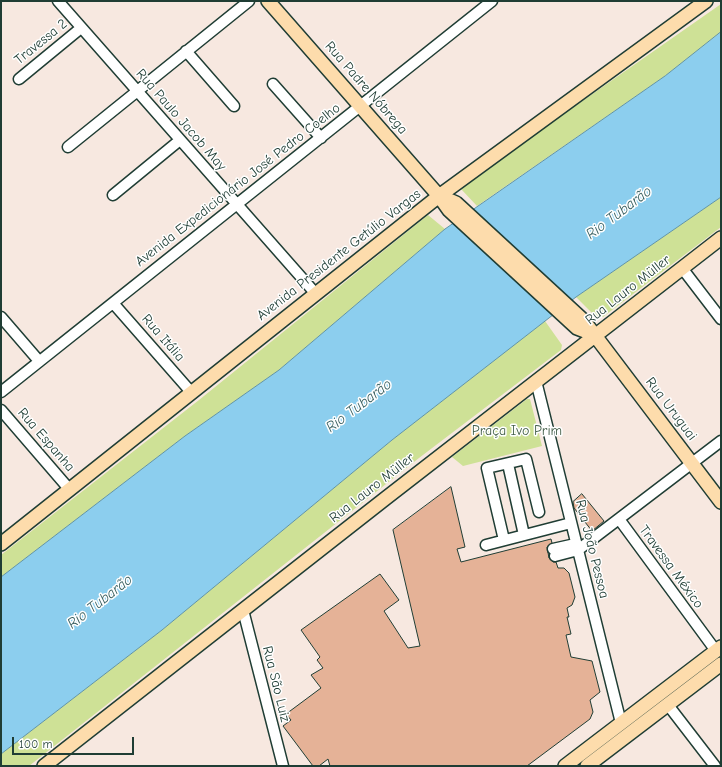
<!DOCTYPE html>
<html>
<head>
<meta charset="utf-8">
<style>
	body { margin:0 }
	#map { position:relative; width:722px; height:767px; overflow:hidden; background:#f7e8e0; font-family:"Comic Neue",sans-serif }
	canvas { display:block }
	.frame { position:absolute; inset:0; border:2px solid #1f3d34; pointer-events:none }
	.scale { position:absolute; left:12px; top:737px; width:122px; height:18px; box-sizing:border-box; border:2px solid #1f3d34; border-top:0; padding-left:5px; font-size:12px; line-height:14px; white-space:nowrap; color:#1f3d34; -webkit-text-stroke:3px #fff; paint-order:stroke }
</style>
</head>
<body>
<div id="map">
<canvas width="722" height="767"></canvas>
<div class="frame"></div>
<div class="scale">100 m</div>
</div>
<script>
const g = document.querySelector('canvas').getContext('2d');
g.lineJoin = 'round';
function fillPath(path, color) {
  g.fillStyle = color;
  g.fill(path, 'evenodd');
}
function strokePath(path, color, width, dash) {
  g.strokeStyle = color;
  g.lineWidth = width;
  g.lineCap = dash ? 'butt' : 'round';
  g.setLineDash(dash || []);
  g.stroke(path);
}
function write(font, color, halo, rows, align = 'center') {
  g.font = font + ' "Comic Neue",sans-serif';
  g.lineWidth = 3;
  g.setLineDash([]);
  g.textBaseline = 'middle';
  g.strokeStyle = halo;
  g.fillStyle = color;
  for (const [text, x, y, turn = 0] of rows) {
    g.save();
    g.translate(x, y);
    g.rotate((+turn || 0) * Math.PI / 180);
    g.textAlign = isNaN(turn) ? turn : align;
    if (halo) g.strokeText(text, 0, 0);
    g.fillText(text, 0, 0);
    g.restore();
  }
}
const green = new Path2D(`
	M 721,4 L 721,32 L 665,76 L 477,206 L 461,189 L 551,123 Z
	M 721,197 L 721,227 L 603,317 L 596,317 L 576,297 Z
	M 428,215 L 445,229 L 279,370 L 185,436 L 1,577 L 1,555 L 199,400 Z
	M 545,321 L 562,345 L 561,350 L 419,458 L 29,766 L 1,766 L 1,754 L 162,630 L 392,440 Z
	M 527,399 L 530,399 L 542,446 L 463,466 L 452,457 Z`);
const water = new Path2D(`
	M 721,32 L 721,197 L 576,297 L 392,440 L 162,630 L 1,754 L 1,577 L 185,436 L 279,370 L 445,229 L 665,76 Z`);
const building = new Path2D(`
	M 451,487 L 465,547 L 457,549 L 461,562 L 551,539 L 552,543 L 547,547 L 549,558 L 553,562 L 556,562 L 558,568 L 564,568 L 569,573 L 575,597 L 572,605 L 567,608 L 569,617 L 567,617 L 571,634 L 566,635 L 571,657 L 592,661 L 600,692 L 590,700 L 593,712 L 590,719 L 527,766 L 330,766 L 328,759 L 319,766 L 313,766 L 283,726 L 291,720 L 286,714 L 321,688 L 311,675 L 323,668 L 317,660 L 320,657 L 301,630 L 380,574 L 399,600 L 384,611 L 408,648 L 420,646 L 393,530 Z
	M 582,494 L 604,521 L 592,531 L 574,508 L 573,502 Z`);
const minor = new Path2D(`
	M 58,1 L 316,294
	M 186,51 L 234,106
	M 19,79 L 81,28
	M 273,84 L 321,138
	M 68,147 L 249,1
	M 113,195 L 180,140
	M 682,268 L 721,319
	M 113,303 L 191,392
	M 1,317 L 39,361
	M 536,381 L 621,723
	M 1,392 L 492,1
	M 1,410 L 70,490
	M 508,464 L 524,535
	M 619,519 L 716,651
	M 504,540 L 487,468 L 526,459 L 539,512
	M 486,545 L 571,523
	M 553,549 L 571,545 L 578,550
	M 555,556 L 578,550 L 721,441
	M 243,610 L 283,766
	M 668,705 L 715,766`);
const major = new Path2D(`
	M 268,1 L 439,196 L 449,210 L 577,328 L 595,335
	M 440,196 L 456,203 L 584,321 L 721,502
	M 1,544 L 439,196 L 706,1
	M 44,766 L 386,498 L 721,238
	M 565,766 L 721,647
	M 587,766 L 721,664`);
const streetNames = [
	["Travessa 2",41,42,-39],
	["Rua Padre Nóbrega",366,88,49],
	["Rua Paulo Jacob May",181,120,49],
	["Avenida Expedicionário José Pedro Coelho",238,185,-38],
	["Avenida Presidente Getúlio Vargas",339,255,-38],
	["Rua Lauro Müller",628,290,-38],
	["Rua Itália",163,338,49],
	["Rua Uruguai",671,409,53],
	["Rua Espanha",46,440,49],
	["Rua Lauro Müller",372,488,-38],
	["Rua João Pessoa",592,549,76],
	["Travessa México",671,567,54],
	["Rua São Luiz",276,684,76]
];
const parkNames = [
	["Praça Ivo Prim",517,431]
];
const waterNames = [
	["Rio Tubarão",619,213,-37],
	["Rio Tubarão",359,406,-37],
	["Rio Tubarão",100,602,-38]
];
fillPath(green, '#cee196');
fillPath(water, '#8cceee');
strokePath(water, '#6094a4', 1);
fillPath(building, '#e5b297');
strokePath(building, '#1f3d34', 1);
strokePath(minor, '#1f3d34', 13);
strokePath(major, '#1f3d34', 16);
strokePath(minor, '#fff', 10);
strokePath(major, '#fddcac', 13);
write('14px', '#1f3d34', '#fff', streetNames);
write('14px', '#425e48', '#fff', parkNames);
write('italic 15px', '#3a6162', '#fff', waterNames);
</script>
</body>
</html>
